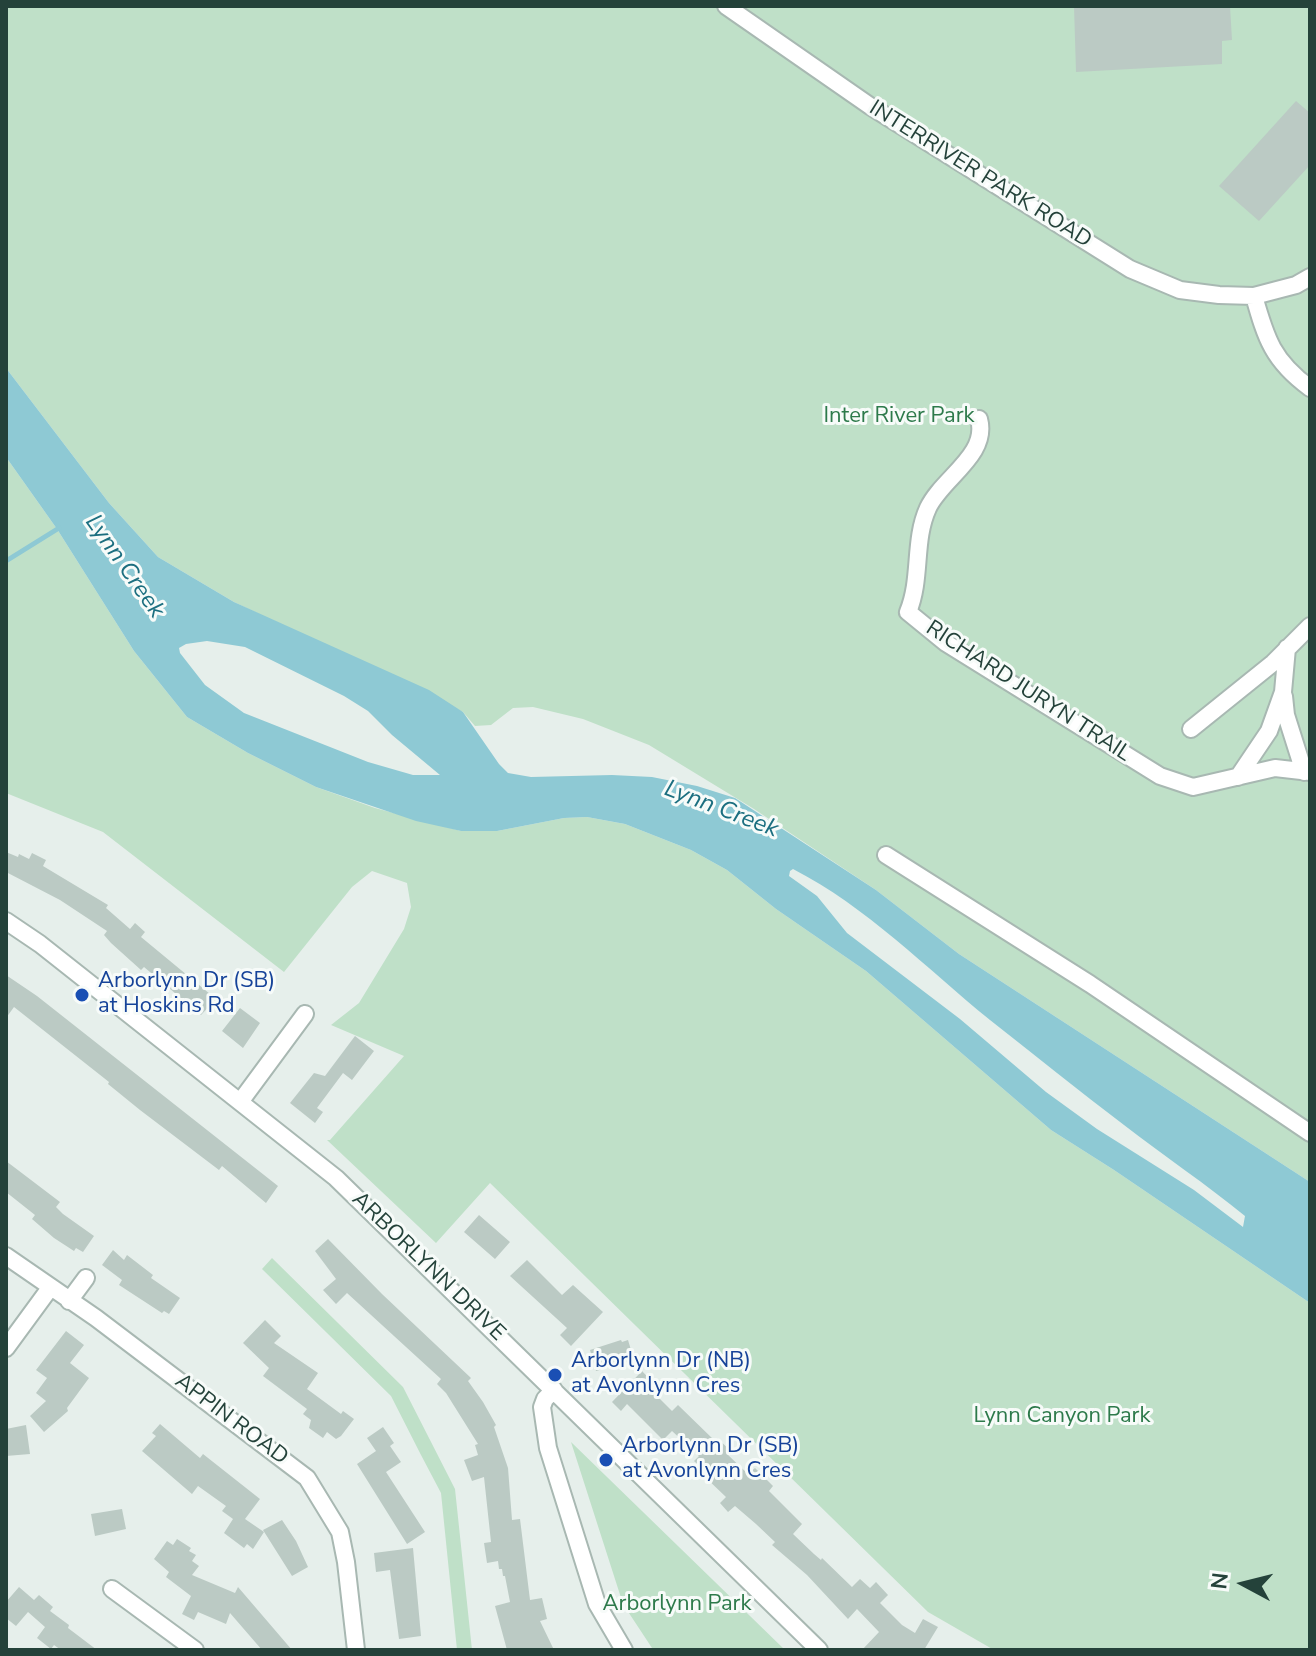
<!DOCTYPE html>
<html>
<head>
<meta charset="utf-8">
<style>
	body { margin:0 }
	#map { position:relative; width:1316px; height:1656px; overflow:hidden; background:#e6efeb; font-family:"Nunito Sans",sans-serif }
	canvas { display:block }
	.frame { position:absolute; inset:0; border:8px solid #24423a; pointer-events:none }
	.north { position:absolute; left:1204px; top:1544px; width:80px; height:80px; -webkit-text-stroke:6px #f7fbf9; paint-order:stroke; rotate:277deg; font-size:22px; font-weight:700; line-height:32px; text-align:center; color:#24423a }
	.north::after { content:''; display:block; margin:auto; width:28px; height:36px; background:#24423a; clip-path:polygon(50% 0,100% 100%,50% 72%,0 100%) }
</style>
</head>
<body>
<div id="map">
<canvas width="1316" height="1656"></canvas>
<div class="frame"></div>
<div class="north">N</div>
</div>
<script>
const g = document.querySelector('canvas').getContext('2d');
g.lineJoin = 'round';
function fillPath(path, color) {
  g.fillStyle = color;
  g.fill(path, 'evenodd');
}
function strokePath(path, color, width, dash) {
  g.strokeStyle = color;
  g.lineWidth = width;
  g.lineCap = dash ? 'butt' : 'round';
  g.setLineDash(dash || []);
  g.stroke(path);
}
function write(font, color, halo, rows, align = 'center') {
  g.font = font + ' "Nunito Sans",sans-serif';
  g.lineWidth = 6;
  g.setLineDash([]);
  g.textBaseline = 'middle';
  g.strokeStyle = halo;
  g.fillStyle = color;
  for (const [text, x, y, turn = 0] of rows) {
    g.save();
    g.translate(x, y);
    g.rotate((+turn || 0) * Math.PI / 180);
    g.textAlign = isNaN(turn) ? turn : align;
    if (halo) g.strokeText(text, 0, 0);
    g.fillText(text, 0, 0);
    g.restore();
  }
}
const green = new Path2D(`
	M 6,6 L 1310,6 L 1310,1182 L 959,954 L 876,890 L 754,809 L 649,745 L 583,719 L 533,707 L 513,708 L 491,725 L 475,726 L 463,712 L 234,602 L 158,557 L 109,503 L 6,368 Z
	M 6,457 L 57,529 L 134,651 L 187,717 L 248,753 L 316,787 L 375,808 L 461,831 L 497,831 L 564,818 L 587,817 L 625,824 L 691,850 L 727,870 L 776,909 L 866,971 L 1051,1130 L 1114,1170 L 1310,1303 L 1310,1650 L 994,1650 L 928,1612 L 490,1183 L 436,1243 L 327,1140 L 330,1140 L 404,1056 L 331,1025 L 359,1003 L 404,929 L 411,907 L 407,883 L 372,871 L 352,887 L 284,972 L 103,832 L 6,793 Z
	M 272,1258 L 403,1387 L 455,1489 L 472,1650 L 457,1650 L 441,1493 L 421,1455 L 391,1396 L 262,1269 Z
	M 571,1442 L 785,1650 L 657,1650 L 652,1648 L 623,1604 Z`);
const water = new Path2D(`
	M 6,368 L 109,503 L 158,557 L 234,602 L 429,690 L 463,712 L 499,764 L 508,773 L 531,777 L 612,775 L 652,777 L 697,786 L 735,798 L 876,890 L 959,954 L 1310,1182 L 1310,1303 L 1114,1170 L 1051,1130 L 866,971 L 776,909 L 727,870 L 691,850 L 625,824 L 587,817 L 564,818 L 497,831 L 461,831 L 416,821 L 316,787 L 248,753 L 187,717 L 134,651 L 57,529 L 6,457 ZM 207,641 L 245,647 L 344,696 L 368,711 L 392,735 L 440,775 L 413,775 L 368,762 L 244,713 L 205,685 L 180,653 L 179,648 L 186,644 ZM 793,869 C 867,907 926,968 990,1020 C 1035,1055 1079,1091 1124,1125 C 1164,1156 1206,1184 1245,1216 L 1243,1227 L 1194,1190 L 1097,1129 L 1046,1092 L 960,1019 L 847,933 L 817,896 L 789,876 L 790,871 Z`);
const stream = new Path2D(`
	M 6,561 L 59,528`);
const building = new Path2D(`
	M 1074,6 L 1230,6 L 1232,40 L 1222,41 L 1222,64 L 1076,72 Z
	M 1296,101 L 1310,113 L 1310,165 L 1259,221 L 1219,186 Z
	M 6,852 L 18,857 L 19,854 L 29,859 L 32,853 L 46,860 L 43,866 L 108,905 L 106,908 L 130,929 L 135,923 L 145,932 L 141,937 L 216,999 L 201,1015 L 144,967 L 141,970 L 111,943 L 104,935 L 107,931 L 60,900 L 6,872 Z
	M 6,975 L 37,996 L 278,1186 L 266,1203 L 222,1166 L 219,1170 L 140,1110 L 108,1084 L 109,1082 L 14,1007 L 6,1018 Z
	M 240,1008 L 260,1023 L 243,1048 L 222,1031 Z
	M 355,1036 L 374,1051 L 352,1080 L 343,1073 L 317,1108 L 323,1112 L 315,1123 L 290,1103 L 314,1073 L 325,1076 Z
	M 6,1161 L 60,1202 L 56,1207 L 63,1214 L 94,1236 L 83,1252 L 76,1248 L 74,1251 L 54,1238 L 32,1219 L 35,1215 L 6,1192 Z
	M 479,1215 L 510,1242 L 495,1259 L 464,1232 Z
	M 328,1239 L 382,1294 L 471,1378 L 468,1381 L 483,1402 L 496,1425 L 494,1427 L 508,1468 L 512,1520 L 520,1519 L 530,1600 L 542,1598 L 547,1619 L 540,1621 L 554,1650 L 507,1650 L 495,1606 L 510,1602 L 505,1576 L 503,1576 L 502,1569 L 499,1569 L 498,1561 L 487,1563 L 484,1543 L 491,1542 L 484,1477 L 472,1481 L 464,1460 L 478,1455 L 475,1445 L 478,1444 L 446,1393 L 437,1384 L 441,1379 L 347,1293 L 336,1304 L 323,1290 L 336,1279 L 315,1251 Z
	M 113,1250 L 124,1260 L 127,1255 L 153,1275 L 151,1278 L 180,1298 L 169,1314 L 164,1311 L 162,1313 L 119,1285 L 122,1280 L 102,1265 Z
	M 527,1260 L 562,1295 L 573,1285 L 603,1312 L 571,1346 L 560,1335 L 567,1328 L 510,1276 Z
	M 265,1320 L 281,1336 L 274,1343 L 318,1373 L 307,1389 L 341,1414 L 343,1411 L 354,1419 L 341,1436 L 336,1439 L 327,1432 L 323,1438 L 309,1428 L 311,1420 L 303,1414 L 307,1409 L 263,1376 L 269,1368 L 243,1343 Z
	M 66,1331 L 84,1345 L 70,1363 L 89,1378 L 67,1408 L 68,1411 L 44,1432 L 30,1416 L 46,1401 L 36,1393 L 47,1378 L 36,1370 Z
	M 621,1340 L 622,1342 L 628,1340 L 634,1360 L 596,1371 L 590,1350 Z
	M 642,1371 L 659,1389 L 654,1393 L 672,1411 L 678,1405 L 714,1440 L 717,1438 L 731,1451 L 727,1454 L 748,1474 L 755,1468 L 773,1486 L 769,1491 L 802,1524 L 793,1534 L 814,1554 L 821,1560 L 822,1558 L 852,1587 L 860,1579 L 870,1588 L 876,1582 L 888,1595 L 880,1603 L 902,1625 L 915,1633 L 923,1619 L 938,1627 L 924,1650 L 862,1650 L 879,1632 L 857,1609 L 848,1619 L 807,1575 L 772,1545 L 775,1542 L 756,1524 L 735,1506 L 728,1512 L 720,1503 L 726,1497 L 704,1476 L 707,1473 L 694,1461 L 699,1456 L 672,1431 L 663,1440 L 627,1404 L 621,1411 L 612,1402 Z
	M 160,1424 L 200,1458 L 203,1454 L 260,1499 L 245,1519 L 264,1532 L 253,1549 L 247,1544 L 244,1548 L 224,1533 L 233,1519 L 222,1511 L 226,1506 L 198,1486 L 192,1494 L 142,1451 L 156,1436 L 152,1433 Z
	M 26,1425 L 30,1454 L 6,1456 L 6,1429 Z
	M 383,1427 L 394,1443 L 390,1446 L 401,1462 L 386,1472 L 425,1532 L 407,1544 L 357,1464 L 376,1451 L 367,1438 Z
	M 122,1509 L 126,1529 L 95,1536 L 91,1514 Z
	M 282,1520 L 296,1541 L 308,1567 L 292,1576 L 263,1530 Z
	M 177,1539 L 191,1548 L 189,1551 L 196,1555 L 192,1561 L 199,1566 L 192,1575 L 235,1593 L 238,1587 L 292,1650 L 262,1650 L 230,1613 L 226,1624 L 198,1612 L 194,1620 L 182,1614 L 191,1596 L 166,1577 L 169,1572 L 154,1559 L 167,1541 L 173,1545 Z
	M 413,1548 L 421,1636 L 399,1639 L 390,1570 L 376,1572 L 374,1553 Z
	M 19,1587 L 34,1600 L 39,1595 L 53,1607 L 50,1611 L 69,1625 L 68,1628 L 97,1650 L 61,1650 L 54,1645 L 51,1649 L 37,1638 L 45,1627 L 28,1612 L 16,1626 L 6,1618 L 6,1602 Z`);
const minor = new Path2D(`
	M 726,6 L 870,106 L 1130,269 L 1180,290 L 1219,295 L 1254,296 L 1296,285 L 1310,277
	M 1254,296 C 1266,339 1273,361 1310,388
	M 979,419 C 989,455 942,478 928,508 C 913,541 922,578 908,612 L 946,643 L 1160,776 L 1193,787 L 1275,768 L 1310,772
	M 1284,696 L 1286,715 L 1304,772
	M 1191,729 L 1273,663 L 1310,626
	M 1238,777 L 1269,731 L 1283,692 L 1287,648
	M 886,855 L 1090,984 L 1310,1133
	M 6,921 L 40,944 L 336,1178 L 819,1650
	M 240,1102 L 305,1014
	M 6,1256 L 96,1318 L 307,1478 L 340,1532 L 346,1562 L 356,1650
	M 69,1301 L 86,1278
	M 6,1348 L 50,1288
	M 554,1390 L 545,1399 L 542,1407 L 548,1448 L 597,1604 L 624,1650
	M 112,1589 L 195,1650`);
const markers = [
	[82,995,8,"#1a4fb4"],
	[555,1375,8,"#1a4fb4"],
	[606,1460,8,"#1a4fb4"]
];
const streetNames = [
	["INTERRIVER PARK ROAD",980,175,32],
	["RICHARD JURYN TRAIL",1028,692,33],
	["ARBORLYNN DRIVE",428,1267,44],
	["APPIN ROAD",231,1420,37]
];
const parkNames = [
	["Inter River Park",899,417],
	["Lynn Canyon Park",1062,1417],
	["Arborlynn Park",677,1605]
];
const transitNames = [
	["Arborlynn Dr (SB)",98,982],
	["at Hoskins Rd",98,1007],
	["Arborlynn Dr (NB)",571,1362],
	["at Avonlynn Cres",571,1387],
	["Arborlynn Dr (SB)",622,1447],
	["at Avonlynn Cres",622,1472]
];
const waterNames = [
	["Lynn Creek",124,567,55],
	["Lynn Creek",721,810,21]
];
fillPath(green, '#bfe0c8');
fillPath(water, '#8ec9d4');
strokePath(stream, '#8ec9d4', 5);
fillPath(building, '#bbcac4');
strokePath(minor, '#a8b8b2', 20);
strokePath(minor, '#fff', 16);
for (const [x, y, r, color] of markers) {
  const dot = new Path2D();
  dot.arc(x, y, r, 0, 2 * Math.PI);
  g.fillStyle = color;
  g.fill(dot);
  strokePath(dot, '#f7fbf9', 3);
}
write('22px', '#24423a', '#f7fbf9', streetNames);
write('22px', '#2d7a4b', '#f7fbf9', parkNames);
write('22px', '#164399', '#f7fbf9', transitNames, 'left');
write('italic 24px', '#1c6f80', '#f7fbf9', waterNames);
</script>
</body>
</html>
